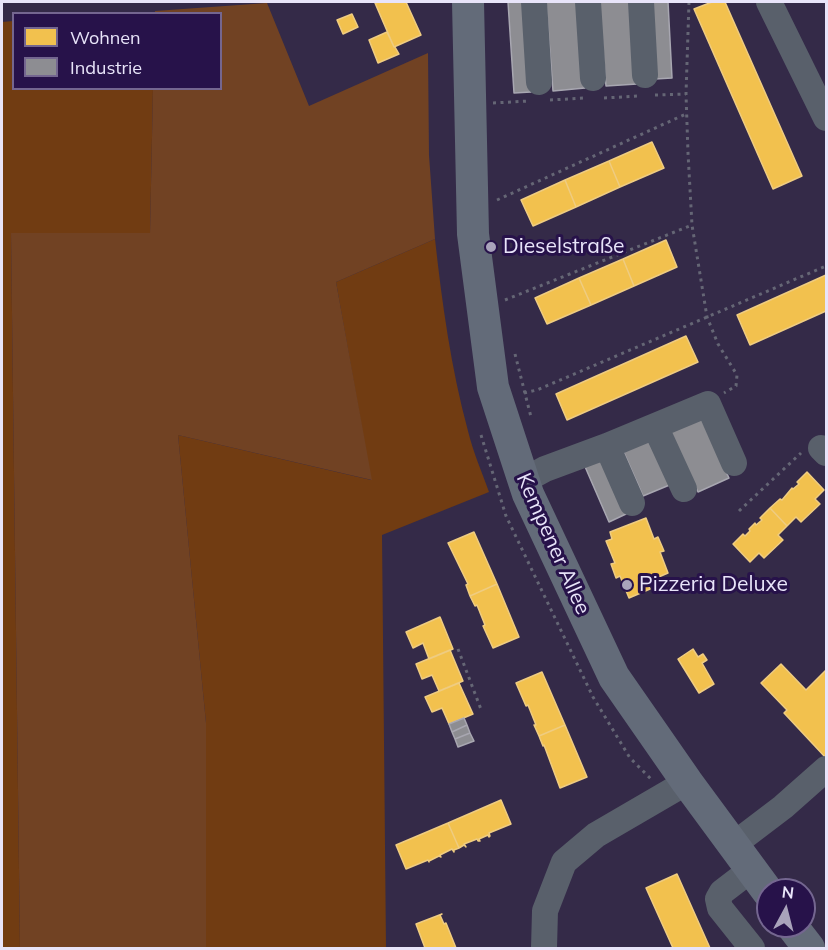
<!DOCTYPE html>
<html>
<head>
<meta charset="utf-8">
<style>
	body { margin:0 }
	#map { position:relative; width:828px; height:950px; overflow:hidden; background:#342a48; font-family:Mulish,sans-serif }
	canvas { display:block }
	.frame { position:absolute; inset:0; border:3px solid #e8e4f9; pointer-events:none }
	.legend { position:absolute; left:12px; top:12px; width:210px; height:78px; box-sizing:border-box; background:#27124a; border:2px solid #746690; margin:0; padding:8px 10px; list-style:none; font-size:18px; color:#e8e4f9 }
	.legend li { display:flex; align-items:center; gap:12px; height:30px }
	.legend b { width:30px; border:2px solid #746690 }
	.north { position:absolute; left:756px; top:878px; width:60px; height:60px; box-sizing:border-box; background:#27124a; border:2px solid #746690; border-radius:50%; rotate:7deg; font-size:16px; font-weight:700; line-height:24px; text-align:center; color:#e8e4f9 }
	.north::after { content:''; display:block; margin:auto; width:21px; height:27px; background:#a9a3bb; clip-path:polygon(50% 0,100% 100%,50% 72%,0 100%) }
</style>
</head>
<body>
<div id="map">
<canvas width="828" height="950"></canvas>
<div class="frame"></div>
<ul class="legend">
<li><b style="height:16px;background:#f2c14e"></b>Wohnen</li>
<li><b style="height:16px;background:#8d8d92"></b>Industrie</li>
</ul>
<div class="north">N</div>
</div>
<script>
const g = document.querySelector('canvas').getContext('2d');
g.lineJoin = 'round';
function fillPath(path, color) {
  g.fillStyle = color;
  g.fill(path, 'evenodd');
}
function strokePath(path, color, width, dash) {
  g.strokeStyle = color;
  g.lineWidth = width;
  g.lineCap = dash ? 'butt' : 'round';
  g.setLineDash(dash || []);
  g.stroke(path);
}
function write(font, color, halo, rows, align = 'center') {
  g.font = font + ' Mulish,sans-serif';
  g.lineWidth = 6;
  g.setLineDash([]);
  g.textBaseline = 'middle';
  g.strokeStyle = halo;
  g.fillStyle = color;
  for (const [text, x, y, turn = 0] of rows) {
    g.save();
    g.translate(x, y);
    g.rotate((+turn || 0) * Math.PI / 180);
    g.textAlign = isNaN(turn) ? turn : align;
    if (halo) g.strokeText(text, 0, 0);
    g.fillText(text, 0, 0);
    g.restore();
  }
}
const green = new Path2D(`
	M 13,21 L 14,88 L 153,89 L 150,233 L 11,233 L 20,948 L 2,948 L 2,22 Z
	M 435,239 C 442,303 451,368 468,431 C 473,452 482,472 489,492 L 382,535 L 386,948 L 206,948 L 206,723 L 178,435 L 371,480 L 336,282 Z`);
const forest = new Path2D(`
	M 267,3 L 309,106 L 428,53 L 429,155 L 435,239 L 336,282 L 372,480 L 178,435 L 206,723 L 206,948 L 20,948 L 11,233 L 150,233 L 153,89 L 220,88 L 220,14 L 155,14 L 155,11 Z`);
const homes = new Path2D(`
	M 379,2 L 406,2 L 421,35 L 394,47 L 375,3 Z
	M 712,2 L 725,2 L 802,176 L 773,189 L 694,9 Z
	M 352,14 L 358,27 L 343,34 L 337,20 Z
	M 387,32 L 394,47 L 395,47 L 399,54 L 378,63 L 369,40 Z
	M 652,142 L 664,168 L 620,187 L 609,161 Z
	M 609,161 L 620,187 L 576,207 L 565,180 Z
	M 565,180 L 576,207 L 533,226 L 521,200 Z
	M 666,240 L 677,267 L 634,286 L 623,259 Z
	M 623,259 L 634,286 L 591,305 L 579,278 Z
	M 826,275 L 826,311 L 750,345 L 737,315 Z
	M 579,278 L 591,305 L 547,324 L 535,298 Z
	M 686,336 L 698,362 L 567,420 L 556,394 Z
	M 807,472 L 824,490 L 815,499 L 820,504 L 801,522 L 796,517 L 787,526 L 770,508 L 780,499 L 782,500 L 792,488 L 793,489 L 799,484 L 797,482 Z
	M 770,508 L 787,526 L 778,535 L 783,540 L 764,558 L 759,553 L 750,562 L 733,544 L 743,534 L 745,536 L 750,531 L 749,529 L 755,523 L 756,525 L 762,520 L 760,518 Z
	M 646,518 L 654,539 L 658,537 L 664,551 L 660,552 L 668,573 L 647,582 L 650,589 L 629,598 L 620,576 L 616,578 L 611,564 L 615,563 L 606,541 L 612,539 L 610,532 Z
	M 474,532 L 497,584 L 470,596 L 466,585 L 468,584 L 448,543 Z
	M 497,584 L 519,637 L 493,648 L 483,626 L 485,625 L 477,605 L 475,606 L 470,596 Z
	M 440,617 L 453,649 L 429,659 L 423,643 L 413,648 L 406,632 Z
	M 693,649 L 698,657 L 703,654 L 707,660 L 702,663 L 714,684 L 699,693 L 678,659 Z
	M 450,650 L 463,681 L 439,691 L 432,675 L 422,679 L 416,664 Z
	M 781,664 L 806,690 L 826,670 L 826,758 L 784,713 L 787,710 L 761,683 Z
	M 542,672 L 565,725 L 539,736 L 534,725 L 536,725 L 528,705 L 526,706 L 516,683 Z
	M 459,683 L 473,714 L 449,724 L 442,708 L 432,712 L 425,697 Z
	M 565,725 L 587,777 L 560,788 L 544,745 L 543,746 L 539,736 Z
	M 501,800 L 511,824 L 489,833 L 490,836 L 489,837 L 488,835 L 479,839 L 480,841 L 478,841 L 477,839 L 464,844 L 466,847 L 464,845 L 459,848 L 448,823 Z
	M 448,823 L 459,848 L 454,850 L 454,852 L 452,849 L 440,855 L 441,857 L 439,856 L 429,861 L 429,862 L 428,860 L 406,869 L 396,845 Z
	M 677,874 L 710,948 L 673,948 L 646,888 Z
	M 442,914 L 440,915 L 444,924 L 446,923 L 456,948 L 425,948 L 416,924 Z`);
const industry = new Path2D(`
	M 508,2 L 525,2 L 531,92 L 514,93 Z
	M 546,2 L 578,2 L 585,88 L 553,91 Z
	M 599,2 L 631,2 L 637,84 L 606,86 Z
	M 651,2 L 668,2 L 672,78 L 655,79 Z
	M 699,414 L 729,478 L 698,492 L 668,428 Z
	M 650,433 L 672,484 L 643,496 L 621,446 Z
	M 600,455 L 626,514 L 609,522 L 583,462 Z
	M 464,718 L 467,725 L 452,732 L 449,724 Z
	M 467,725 L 470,733 L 455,739 L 452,732 Z
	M 470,733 L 474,741 L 458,747 L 455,739 Z`);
const path = new Path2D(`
	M 689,2 L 686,94 L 688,153 L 692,225 L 707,317 L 718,344 L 737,375 L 736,386 L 724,393
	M 655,95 L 686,94
	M 604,98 L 639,96
	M 550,100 L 585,98
	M 493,103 L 529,101
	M 497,200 L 686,114
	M 505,300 L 692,225
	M 515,354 L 531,417
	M 524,393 L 537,390 L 826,266
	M 481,435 L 506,516 L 593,697 L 630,758 L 651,779
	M 739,511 L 801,453
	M 458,649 L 482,712`);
const minor = new Path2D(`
	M 534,2 L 539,82
	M 588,2 L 593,78
	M 641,2 L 645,75
	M 769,2 L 826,118
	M 655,426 L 684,489
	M 607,446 L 632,503
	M 821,448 L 826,453
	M 523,481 L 545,469 L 607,446 L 708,404 L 734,463
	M 733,845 L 783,807 L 826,769
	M 752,869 L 722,892 L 718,899 L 720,908 L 752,948
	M 544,948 L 545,911 L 564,862 L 596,835 L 687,782`);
const major = new Path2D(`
	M 468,2 L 473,234 L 493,387 L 528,494 L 614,677 L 687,782 L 768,892
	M 792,926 L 809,948`);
const markers = [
	[491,247,6,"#a9a3bb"],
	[627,585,6,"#a9a3bb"]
];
const poiNames = [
	["Dieselstraße",503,247],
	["Pizzeria Deluxe",639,585]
];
const streetNames = [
	["Kempener Allee",553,544,66]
];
fillPath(green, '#713c12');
fillPath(forest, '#714223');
fillPath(homes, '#f2c14e');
strokePath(homes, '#efcc81', 1.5);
fillPath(industry, '#8d8d92');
strokePath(industry, '#a8a7b1', 1.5);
strokePath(path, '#656675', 3, [3, 4.5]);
strokePath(minor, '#59606b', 26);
strokePath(major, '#636b79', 32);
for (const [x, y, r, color] of markers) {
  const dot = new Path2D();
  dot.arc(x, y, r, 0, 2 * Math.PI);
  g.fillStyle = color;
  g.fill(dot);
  strokePath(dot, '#27124a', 2);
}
write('21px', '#e8e4f9', '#27124a', poiNames, 'left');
write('21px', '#e8e4f9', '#27124a', streetNames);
</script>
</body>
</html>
